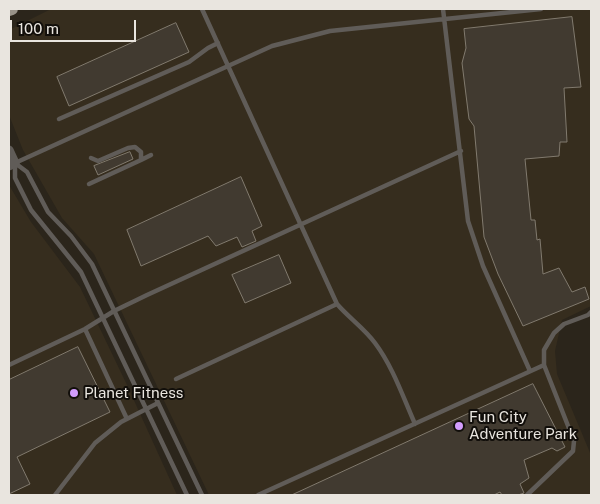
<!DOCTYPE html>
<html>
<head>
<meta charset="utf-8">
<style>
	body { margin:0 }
	#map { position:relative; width:600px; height:504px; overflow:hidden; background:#2b251b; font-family:"Public Sans",sans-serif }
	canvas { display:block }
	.frame { position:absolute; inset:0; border:10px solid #e9e5df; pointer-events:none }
	.scale { position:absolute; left:10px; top:20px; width:126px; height:22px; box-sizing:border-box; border:2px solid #e9e5df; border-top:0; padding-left:6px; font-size:15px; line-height:18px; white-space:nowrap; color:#e9e5df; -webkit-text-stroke:4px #110e0a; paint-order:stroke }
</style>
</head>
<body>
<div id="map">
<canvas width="600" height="504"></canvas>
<div class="frame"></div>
<div class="scale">100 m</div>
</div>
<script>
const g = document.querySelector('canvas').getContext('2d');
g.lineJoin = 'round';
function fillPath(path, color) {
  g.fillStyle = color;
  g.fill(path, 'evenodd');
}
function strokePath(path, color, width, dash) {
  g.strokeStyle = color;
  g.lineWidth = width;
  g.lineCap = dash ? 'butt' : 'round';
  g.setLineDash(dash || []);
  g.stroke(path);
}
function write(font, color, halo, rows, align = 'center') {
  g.font = font + ' "Public Sans",sans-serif';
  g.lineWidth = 4;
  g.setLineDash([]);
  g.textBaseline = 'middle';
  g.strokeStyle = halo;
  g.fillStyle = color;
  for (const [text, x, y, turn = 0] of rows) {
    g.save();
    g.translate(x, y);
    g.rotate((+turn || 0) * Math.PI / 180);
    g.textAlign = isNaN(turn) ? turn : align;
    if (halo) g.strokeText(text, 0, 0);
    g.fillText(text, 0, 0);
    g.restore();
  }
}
const built = new Path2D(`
	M 51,9 L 591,9 L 591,306 L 562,320 L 555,351 L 557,374 L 591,455 L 591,495 L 209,495 L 94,254 L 62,218 L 23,150 L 9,115 L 9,30 Z
	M 9,185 L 31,222 L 80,287 L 127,385 L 177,495 L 9,495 Z`);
const building = new Path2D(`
	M 572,17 L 581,87 L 564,88 L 567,142 L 560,142 L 559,156 L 525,159 L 531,220 L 535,220 L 537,240 L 540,239 L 543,274 L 559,268 L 572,292 L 585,287 L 589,299 L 523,326 L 498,274 L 484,237 L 474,126 L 469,119 L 462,63 L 466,48 L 464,29 Z
	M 176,23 L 189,52 L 69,106 L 57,77 Z
	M 130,152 L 133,159 L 98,175 L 94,166 Z
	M 241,177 L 262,226 L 252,231 L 256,241 L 242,247 L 237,237 L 216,246 L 208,236 L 141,266 L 127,230 Z
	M 279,255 L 291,283 L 245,303 L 232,275 Z
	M 78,347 L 110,412 L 17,457 L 30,484 L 9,494 L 9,380 Z
	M 533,384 L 565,447 L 557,451 L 552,448 L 524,460 L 529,478 L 520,484 L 524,493 L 518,495 L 502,495 L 500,492 L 494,495 L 292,495 Z`);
const lane = new Path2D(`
	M 202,9 L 337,304 C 349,318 364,328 375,343 C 393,367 403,397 415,424
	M 443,9 L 468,221 L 483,266 L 530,371
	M 59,119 L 189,62 L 208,48 L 218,43
	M 141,160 L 151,155
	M 15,163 L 272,46 L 330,31 L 541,9
	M 15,163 L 27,172 L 48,212 L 71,236 L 92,264 L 202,495
	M 15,164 L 15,178 L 31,210 L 81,272 L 187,495
	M 89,184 L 141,160 L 141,152 L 135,147 L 128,148 L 98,161 L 91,158
	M 85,329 L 127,419
	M 9,365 L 85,329 L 114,311 L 147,295 L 461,151
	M 176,379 L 337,304
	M 55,495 L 95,443 L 121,422 L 158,403
	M 258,495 L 544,365
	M 527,495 L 573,451 L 574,441 L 544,365 L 544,350 L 554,333 L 564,324 L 588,315 L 591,312`);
const street = new Path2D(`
	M 9,150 L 15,163 L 9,166`);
const primary = new Path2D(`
	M 9,10 L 12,9`);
const markers = [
	[74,393,5,"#d29dfd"],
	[459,426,5,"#d29dfd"]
];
const poiNames = [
	["Planet Fitness",84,393],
	["Fun City",469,417],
	["Adventure Park",469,434]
];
fillPath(built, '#362d1e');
fillPath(building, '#413a30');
strokePath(building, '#817a6e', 1);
strokePath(lane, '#605c58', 4.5);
strokePath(street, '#605c58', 9);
strokePath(primary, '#999389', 12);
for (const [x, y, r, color] of markers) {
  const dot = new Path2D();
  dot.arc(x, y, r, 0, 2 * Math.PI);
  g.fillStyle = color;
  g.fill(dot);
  strokePath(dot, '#110e0a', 2);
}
write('15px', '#e9e5df', '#110e0a', poiNames, 'left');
</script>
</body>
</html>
